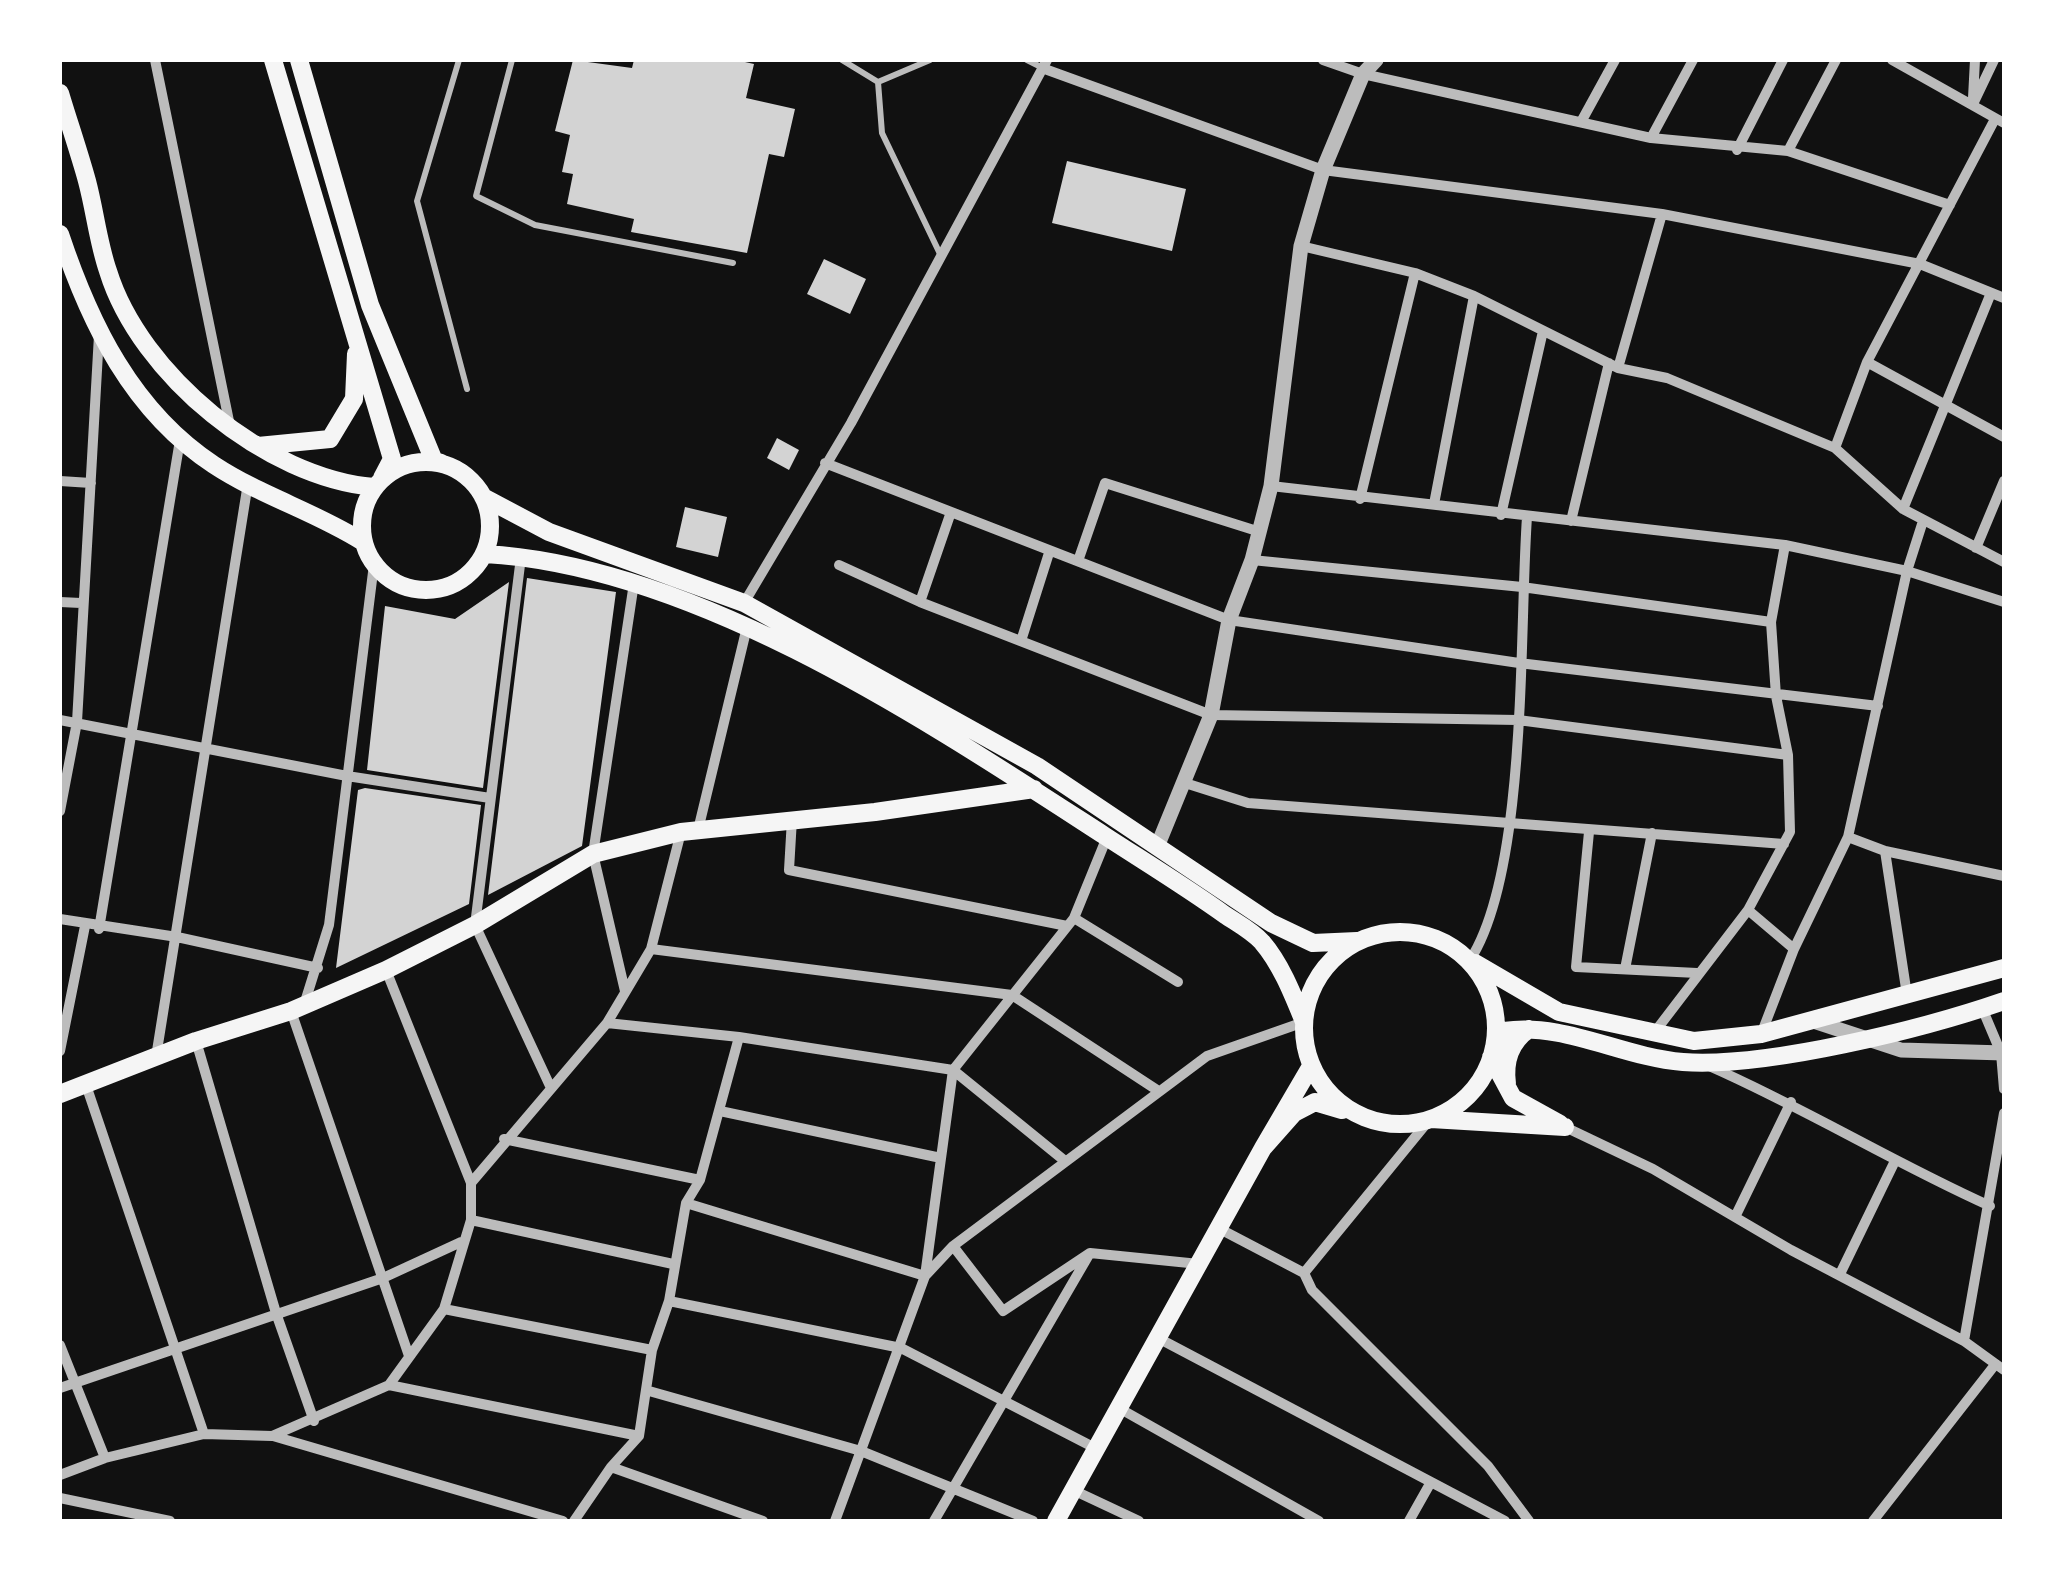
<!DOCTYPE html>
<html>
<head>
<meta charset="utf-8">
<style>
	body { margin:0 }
	#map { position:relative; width:2064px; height:1581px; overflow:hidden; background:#111; font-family:Manrope,sans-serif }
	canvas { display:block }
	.frame { position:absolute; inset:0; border:62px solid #fff; pointer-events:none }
</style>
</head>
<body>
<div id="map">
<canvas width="2064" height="1581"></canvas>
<div class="frame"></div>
</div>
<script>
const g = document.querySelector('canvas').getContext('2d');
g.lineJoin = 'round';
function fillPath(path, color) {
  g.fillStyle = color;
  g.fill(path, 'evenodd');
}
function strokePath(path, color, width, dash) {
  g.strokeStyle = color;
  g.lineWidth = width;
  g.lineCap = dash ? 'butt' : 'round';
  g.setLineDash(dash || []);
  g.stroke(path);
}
const building = new Path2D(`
	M 573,60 L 632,68 L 634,60 L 736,60 L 754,64 L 746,98 L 795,109 L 784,157 L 769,154 L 747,253 L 631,232 L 634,219 L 567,204 L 573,174 L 562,172 L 570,135 L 555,131 Z
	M 1067,161 L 1186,189 L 1172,251 L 1052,223 Z
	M 824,259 L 866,279 L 850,314 L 807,294 Z
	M 777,438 L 799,450 L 789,470 L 767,458 Z
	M 685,507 L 727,517 L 718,557 L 676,547 Z
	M 527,578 L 616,592 L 582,846 L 488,895 Z
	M 509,582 L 483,788 L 367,770 L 385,606 L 455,619 Z
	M 365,788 L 481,805 L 469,904 L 336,968 L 358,790 Z`);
const service = new Path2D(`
	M 459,60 L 417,201 L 467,389
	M 512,60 L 476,196 L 535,225 L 733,263
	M 842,60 L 878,82
	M 930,60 L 878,82 L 882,133 L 941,256
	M 1027,60 L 1041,67`);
const minor = new Path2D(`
	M 155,60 L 230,426
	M 1323,60 L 1363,74 L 1651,138 L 1788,151 L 1950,205
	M 1892,60 L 2004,123
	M 1042,68 L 1323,170 L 1662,214 L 1920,264 L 2004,298
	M 1973,98 L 1975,60
	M 1973,104 L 1994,60
	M 1581,122 L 1615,60
	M 1651,138 L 1693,60
	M 1737,150 L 1783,60
	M 1788,151 L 1836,60
	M 1301,246 L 1415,273 L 1474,296 L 1618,368 L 1667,378 L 1835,448 L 1903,509 L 2004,562
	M 1867,362 L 2004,437
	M 1618,368 L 1662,214
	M 1835,448 L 1867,362 L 1995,119
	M 825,463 L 1229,620 L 1519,663 L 1878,706
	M 60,481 L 91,483
	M 1271,486 L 1785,545 L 1907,571 L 2004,602
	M 1360,499 L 1415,273
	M 1434,504 L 1474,296
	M 1903,509 L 1991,293
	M 1501,515 L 1543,331
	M 1571,521 L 1609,363
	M 1976,548 L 2004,481
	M 521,557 L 475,925 L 550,1086
	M 1252,560 L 1522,587 L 1771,622
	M 1078,561 L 1105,483 L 1257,531
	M 839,565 L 920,602 L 1211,715 L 1518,720 L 1788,755
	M 60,602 L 81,603
	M 920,602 L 951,512
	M 744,603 L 851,423 L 1047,60
	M 1021,641 L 1049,553
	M 60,720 L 347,776 L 490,798
	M 1185,783 L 1248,803 L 1784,844
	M 60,811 L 77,722 L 99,335
	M 792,819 L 789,870 L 1067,926
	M 698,830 L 747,627
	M 1589,832 L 1576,967 L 1697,973
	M 1848,837 L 1885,851 L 2004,876
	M 1885,851 L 1907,995
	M 1748,910 L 1794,949
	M 1074,918 L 1178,982
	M 60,919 L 177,937 L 318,968
	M 99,929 L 180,440
	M 651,949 L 1012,995 L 1157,1090
	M 1470,960 C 1528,870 1519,630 1527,517
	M 1625,969 L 1652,833
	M 386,970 L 471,1183
	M 625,991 L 593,854 L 634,583
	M 304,1005 L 329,925 L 374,564
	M 1982,1008 L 2001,1053 L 2004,1089
	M 291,1011 L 409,1356
	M 607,1023 L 739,1037 L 953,1070 L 1065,1161
	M 1762,1032 L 1794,949 L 1848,837 L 1907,571 L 1923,521
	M 1654,1033 L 1748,910 L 1790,832 L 1788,755 L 1776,696 L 1771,622 L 1785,545
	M 196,1041 L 276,1313 L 314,1421
	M 60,1051 L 85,926
	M 156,1057 L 248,483
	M 1709,1066 C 1805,1108 1894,1163 1990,1206
	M 86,1085 L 204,1434
	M 720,1111 L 941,1158
	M 1565,1127 L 1653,1169 L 1791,1250 L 1964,1341 L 2004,1370
	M 504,1139 L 700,1180
	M 686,1203 L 925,1276 L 953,1070 L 1074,918 L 1107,837
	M 1736,1215 L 1791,1102
	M 471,1220 L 673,1264
	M 1220,1229 L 1304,1273 L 1312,1290 L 1488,1466 L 1529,1521
	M 953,1246 L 1003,1311 L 1090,1253 L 1199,1264
	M 1304,1273 L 1430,1119
	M 1840,1274 L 1894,1163
	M 669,1301 L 901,1348 L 1097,1449
	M 444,1309 L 652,1350
	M 1158,1338 L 1505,1521
	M 1964,1341 L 2004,1113
	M 60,1345 L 105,1458
	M 389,1385 L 639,1436
	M 60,1388 L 383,1278 L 461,1242
	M 649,1391 L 861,1451 L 1033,1521
	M 1117,1407 L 1319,1521
	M 273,1436 L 563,1521
	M 611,1467 L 763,1521
	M 60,1475 L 105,1458 L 204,1434 L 272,1436 L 389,1385 L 444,1309 L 471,1220 L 471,1183 L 607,1023 L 651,949 L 681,832
	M 1073,1490 L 1139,1521
	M 60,1498 L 170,1521
	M 574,1521 L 611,1467 L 639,1436 L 652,1350 L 669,1301 L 686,1203 L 700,1180 L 739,1037
	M 835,1521 L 925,1276 L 953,1246 L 1207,1056 L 1304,1022
	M 934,1521 L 1090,1253
	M 1409,1521 L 1431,1482
	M 1873,1521 L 1994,1366`);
const tertiary = new Path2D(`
	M 1157,847 L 1211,715 L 1229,620 L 1252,560 L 1271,486 L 1301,246 L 1323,170 L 1363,74 L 1376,60
	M 1813,1021 L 1901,1050 L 2004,1053`);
const secondary = new Path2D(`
	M 273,60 L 392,459 L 382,478
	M 299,60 L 370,305 L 434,461 L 441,463
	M 60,93 C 69,123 79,152 87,181 C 95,211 98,242 108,271 C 140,375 267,478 374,487
	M 60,234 C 90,324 132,411 214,465 C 261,496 316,512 363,542
	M 258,446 L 330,439 L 354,399 L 356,354
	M362 526a64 64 0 1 1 128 0a64 64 0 1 1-128 0Z
	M 483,497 L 549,532 L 744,603 L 1037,766 L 1271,923 L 1313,943 L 1357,941
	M 485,554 C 697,566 929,722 1105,836 C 1145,862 1186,887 1225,915 C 1237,923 1252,931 1262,942 C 1281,964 1293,995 1304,1022
	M1304 1028a96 96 0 1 1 192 0a96 96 0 1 1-192 0Z
	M 1475,963 L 1559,1012 L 1694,1041 L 1761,1034 L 2004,968
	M 1494,1047 L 1504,1031 C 1565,1022 1621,1057 1683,1062 C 1767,1068 1923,1029 2004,1001
	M 1491,1057 L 1513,1098 L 1560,1124
	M 1311,1066 L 1263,1148 L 1294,1113 L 1315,1102 L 1342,1110
	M 1507,1084 C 1504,1062 1510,1042 1529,1029
	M 60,1094 L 196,1041 L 291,1011 L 386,970 L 475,925 L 593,854 L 681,832 L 875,812 L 1034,789
	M 1431,1119 L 1565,1127
	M 1056,1521 L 1263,1148`);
fillPath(building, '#d3d3d3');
strokePath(service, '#bcbcbc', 6);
strokePath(minor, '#bcbcbc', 10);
strokePath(tertiary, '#bcbcbc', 15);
strokePath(secondary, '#f5f5f5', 18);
</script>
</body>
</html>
